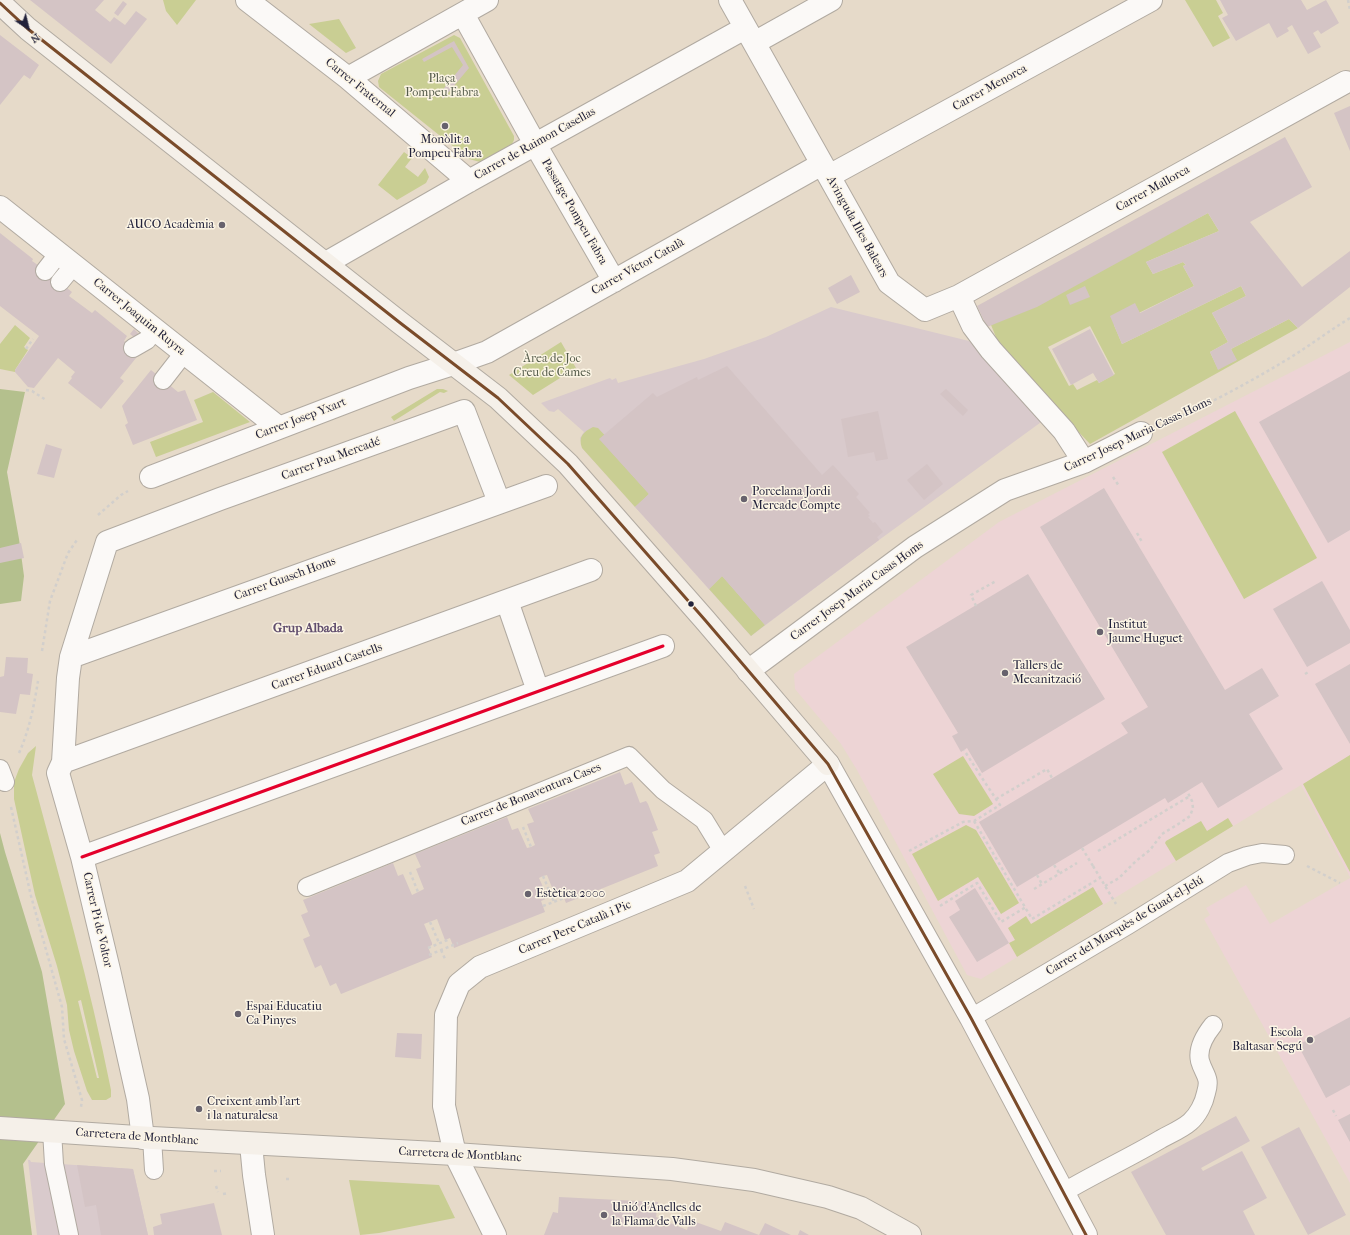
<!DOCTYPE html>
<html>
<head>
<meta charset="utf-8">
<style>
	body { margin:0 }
	#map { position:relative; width:1350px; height:1235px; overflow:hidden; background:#e6dac9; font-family:"IM FELL French Canon",serif }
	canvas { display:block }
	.north { position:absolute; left:8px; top:8px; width:40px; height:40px; -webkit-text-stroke:3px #fcf5e5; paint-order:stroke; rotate:145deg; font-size:11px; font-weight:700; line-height:16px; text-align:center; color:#22223b }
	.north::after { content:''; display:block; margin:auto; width:14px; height:18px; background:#22223b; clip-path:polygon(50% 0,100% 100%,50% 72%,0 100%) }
</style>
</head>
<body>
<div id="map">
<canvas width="1350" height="1235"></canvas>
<div class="north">N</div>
</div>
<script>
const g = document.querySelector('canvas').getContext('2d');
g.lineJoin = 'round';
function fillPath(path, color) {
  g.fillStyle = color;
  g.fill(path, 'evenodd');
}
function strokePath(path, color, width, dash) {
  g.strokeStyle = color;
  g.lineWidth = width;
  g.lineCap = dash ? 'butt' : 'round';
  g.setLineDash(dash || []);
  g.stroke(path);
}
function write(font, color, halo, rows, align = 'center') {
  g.font = font + ' "IM FELL French Canon",serif';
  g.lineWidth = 3;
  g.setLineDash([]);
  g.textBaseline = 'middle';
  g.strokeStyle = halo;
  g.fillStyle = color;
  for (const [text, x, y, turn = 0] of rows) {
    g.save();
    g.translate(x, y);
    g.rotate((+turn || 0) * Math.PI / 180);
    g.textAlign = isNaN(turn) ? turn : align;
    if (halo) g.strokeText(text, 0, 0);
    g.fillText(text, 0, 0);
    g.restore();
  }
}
const built = new Path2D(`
	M 1350,342 L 1350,877 L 1301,785 L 981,979 L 967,975 L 857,770 L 841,744 L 795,689 L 794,674 L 999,522 Z
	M 1350,878 L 1350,1183 L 1204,919 L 1210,915 L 1206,908 L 1246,885 L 1270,924 Z`);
const industrial = new Path2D(`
	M 831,307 L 969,341 L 1044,420 L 879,540 L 751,636 L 583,449 L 580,438 L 584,432 L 558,409 L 554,412 L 549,411 L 541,403 L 610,378 L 612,380 L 616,378 L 618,383 L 704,359 L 766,337 Z
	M 28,1160 L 30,1160 L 31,1162 L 133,1169 L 148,1235 L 37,1235 Z`);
const green = new Path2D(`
	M 163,0 L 196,0 L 177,25 L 166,11 Z
	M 1185,0 L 1216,0 L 1223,13 L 1218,16 L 1230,38 L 1213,47 Z
	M 339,19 L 356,48 L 346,53 L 309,24 Z
	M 454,35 L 460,38 L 514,136 L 514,140 L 512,144 L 480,162 L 469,159 L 379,87 L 378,81 L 381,74 Z
	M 404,152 L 412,158 L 405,167 L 418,177 L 425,168 L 429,177 L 426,183 L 397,200 L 378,185 Z
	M 1208,213 L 1219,231 L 1146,262 L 1153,274 L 1183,262 L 1186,265 L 1183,266 L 1194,286 L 1114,325 L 1122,344 L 1241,286 L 1246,296 L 1212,313 L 1228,342 L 1210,352 L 1218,369 L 1236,360 L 1231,349 L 1289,319 L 1298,328 L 1090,444 L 996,345 L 998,342 L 991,325 ZM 1090,326 L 1115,374 L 1099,383 L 1097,380 L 1077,390 L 1073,384 L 1069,386 L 1048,347 Z
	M 15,325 L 30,338 L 24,347 L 28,350 L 15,370 L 15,372 L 0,369 L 0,344 Z
	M 561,342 L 576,368 L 533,395 L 509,375 Z
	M 437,389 L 443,389 L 448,391 L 444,393 L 440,392 L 394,421 L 391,417 Z
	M 213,392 L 250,422 L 156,457 L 150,442 L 203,422 L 194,400 Z
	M 1235,411 L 1317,558 L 1244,599 L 1162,452 Z
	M 593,427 L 598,428 L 610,441 L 606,446 L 649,494 L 635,507 L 582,448 C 578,437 583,432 593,427 Z
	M 722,576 L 765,625 L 751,636 L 709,589 Z
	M 36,746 L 32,775 C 60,880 90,984 111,1090 L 111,1097 L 106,1100 L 92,1100 L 87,1091 L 74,1051 L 69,1030 L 67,1005 L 57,966 L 35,895 L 14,799 L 14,782 L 19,769 L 28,753 ZM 81,1000 L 99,1078 L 97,1078 L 78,1001 Z
	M 1350,755 L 1350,872 L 1303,784 Z
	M 963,756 L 993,804 L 974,816 L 959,814 L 933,774 Z
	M 1228,818 L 1233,826 L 1176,861 L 1165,843 L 1166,841 L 1201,821 L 1207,831 Z
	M 966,825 L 976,830 L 1019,903 L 1001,914 L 978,877 L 938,901 L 912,854 Z
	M 1093,887 L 1103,904 L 1017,957 L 1009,943 L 1015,940 L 1008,928 L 1026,916 L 1031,924 Z
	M 349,1180 L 439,1185 L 455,1218 L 379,1233 L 360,1235 Z`);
const forest = new Path2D(`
	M 0,389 L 25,392 L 7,472 L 19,539 L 24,576 L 21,601 L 0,604 Z
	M 0,833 L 5,852 L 42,972 L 65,1104 L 23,1164 L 32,1235 L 0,1235 Z`);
const building = new Path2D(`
	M 30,0 L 104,0 L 95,10 L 110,22 L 114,17 L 125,25 L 136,11 L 147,19 L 111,64 Z
	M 1220,0 L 1301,0 L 1307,10 L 1326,0 L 1339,23 L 1321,34 L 1318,30 L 1313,33 L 1321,47 L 1308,54 L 1292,25 L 1287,28 L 1289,31 L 1277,38 L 1269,23 L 1236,41 L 1222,18 L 1228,15 Z
	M 123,1 L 127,4 L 118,16 L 114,13 Z
	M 0,35 L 39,65 L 30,79 L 24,75 L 0,105 Z
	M 454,41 L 469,68 L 443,99 L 440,93 L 463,65 L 452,47 L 424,62 L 422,59 Z
	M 1350,106 L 1350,151 L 1334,113 Z
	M 1285,137 L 1312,187 L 1250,222 L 1302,287 L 1350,251 L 1350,287 L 1298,328 L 1289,319 L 1231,349 L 1237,360 L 1218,370 L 1210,352 L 1228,342 L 1212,313 L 1246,296 L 1241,286 L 1122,344 L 1110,316 L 1135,303 L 1140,313 L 1194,286 L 1183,266 L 1186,265 L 1183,262 L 1153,274 L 1146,262 L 1219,231 L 1208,213 L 1037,307 L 987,327 L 977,306 Z
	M 0,233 L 33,259 L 32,261 L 35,263 L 72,292 L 69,296 L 92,313 L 95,310 L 127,336 L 124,341 L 140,353 L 120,378 L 124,381 L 101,409 L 68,383 L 72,378 L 71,377 L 75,372 L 58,358 L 34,388 L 28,387 L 15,372 L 15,370 L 39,336 L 0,306 Z
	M 851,275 L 860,292 L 837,304 L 828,288 Z
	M 1085,286 L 1090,297 L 1070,305 L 1066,295 Z
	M 134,329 L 139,334 L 135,338 L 130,334 Z
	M 1090,329 L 1114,375 L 1099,383 L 1093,373 L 1071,385 L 1052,349 Z
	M 727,366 L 822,475 L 833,465 L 859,494 L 856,497 L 870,513 L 868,514 L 870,516 L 868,517 L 873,523 L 875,522 L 883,532 L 877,537 L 879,540 L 765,625 L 722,576 L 709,589 L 667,542 L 635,507 L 649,494 L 599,439 L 653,393 L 657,397 L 697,377 L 698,380 Z
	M 151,370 L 178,392 L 185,390 L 197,420 L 133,445 L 125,425 L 128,423 L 122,406 Z
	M 1350,371 L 1350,530 L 1328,543 L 1259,422 Z
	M 946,389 L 968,410 L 963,416 L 940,394 Z
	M 878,411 L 888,459 L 876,461 L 874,452 L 848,457 L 841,419 Z
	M 46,444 L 62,449 L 54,478 L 37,474 Z
	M 927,464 L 943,484 L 924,500 L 907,480 Z
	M 1104,488 L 1225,690 L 1262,668 L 1279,696 L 1249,714 L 1283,769 L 1218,808 L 1202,782 L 1168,803 L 1165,798 L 1017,887 L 979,822 L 1128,733 L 1121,723 L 1148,707 L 1040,527 Z
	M 21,543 L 24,558 L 0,563 L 0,548 Z
	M 1028,574 L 1105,699 L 982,773 L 967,748 L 961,752 L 952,736 L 958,733 L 906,647 Z
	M 1322,581 L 1350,630 L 1350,643 L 1307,667 L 1273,609 Z
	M 6,657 L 28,658 L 27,673 L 33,674 L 30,695 L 20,694 L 16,714 L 0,712 L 0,677 L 4,676 Z
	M 1350,664 L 1350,744 L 1315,684 Z
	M 620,772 L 625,785 L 632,782 L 640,803 L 646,801 L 648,804 L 658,830 L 652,832 L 660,853 L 654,855 L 658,866 L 566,903 L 562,893 L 555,895 L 547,875 L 543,876 L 539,878 L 548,898 L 541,901 L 545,912 L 454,948 L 450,938 L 445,940 L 437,919 L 424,924 L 432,943 L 432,945 L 428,947 L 432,957 L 341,994 L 336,983 L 330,986 L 321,965 L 315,968 L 303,939 L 310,936 L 301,915 L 308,912 L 303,900 L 393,863 L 398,876 L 403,874 L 412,895 L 424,889 L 416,869 L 421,867 L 415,854 L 507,817 L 512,830 L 518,828 L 527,848 L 531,847 L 535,845 L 527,824 L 534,822 L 528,809 Z
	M 975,888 L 1009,943 L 977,962 L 949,917 L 960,910 L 955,901 Z
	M 1350,1017 L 1350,1085 L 1326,1098 L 1298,1045 Z
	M 397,1033 L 422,1034 L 421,1059 L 395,1057 Z
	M 1350,1114 L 1350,1142 L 1338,1120 Z
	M 1236,1116 L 1250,1141 L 1201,1168 L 1203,1171 L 1242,1151 L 1267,1198 L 1243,1211 L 1255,1235 L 1166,1235 L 1131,1172 Z
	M 1299,1127 L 1346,1215 L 1308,1235 L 1261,1147 Z
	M 77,1165 L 133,1169 L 148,1235 L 101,1235 L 96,1205 L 85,1207 Z
	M 559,1197 L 658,1202 L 656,1217 L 687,1230 L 690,1220 L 721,1231 L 725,1222 L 759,1235 L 765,1223 L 791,1235 L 544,1235 L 553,1212 L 558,1213 Z
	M 214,1203 L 222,1235 L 154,1235 L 153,1227 L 162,1224 L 160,1214 Z
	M 800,1230 L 809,1235 L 798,1235 Z`);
const path = new Path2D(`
	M 1348,0 L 1350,10
	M 26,349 L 33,339
	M 26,390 L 32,391 L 46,400
	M 1165,423 C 1208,405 1248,383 1288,359 C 1309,346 1329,331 1350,318
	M 1113,477 L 1119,486
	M 98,515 L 121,495 L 128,491
	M 1137,533 L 1142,542
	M 976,606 L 971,595 L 996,581
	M 42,651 L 50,601 L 68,553 L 77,540
	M 1305,674 L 1310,671
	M 19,753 C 29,731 34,706 38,681
	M 996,799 L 1047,769 L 1052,778
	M 11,807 L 31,896 L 62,1007 L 64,1039 L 82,1100 L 81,1107
	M 974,821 L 1032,919 L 1100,878
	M 523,827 L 531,847
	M 909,851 L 963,822 L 974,821 L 1000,805 L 982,778 L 964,750
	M 1098,851 L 1190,796
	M 1054,865 L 1060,874
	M 1093,866 L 1116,904
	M 1307,866 L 1340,883
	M 410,872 L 418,892
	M 1037,875 L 1042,884
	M 543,876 L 554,902
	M 745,886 L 754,909
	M 1105,886 L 1119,878 L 1136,861 L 1150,850 L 1162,834 L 1180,823 L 1190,816 L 1193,808 L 1192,801 L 1187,791
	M 1034,889 L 1077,863
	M 543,906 L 564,898
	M 940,906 L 977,883 L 1001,922 L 1026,907
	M 430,922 L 439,943
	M 428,948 L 450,939
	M 441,950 L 446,961
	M 429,955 L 458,943
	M 1333,1110 L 1336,1116
	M 214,1171 L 221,1171
	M 286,1179 L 292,1179
	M 216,1186 L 218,1192
	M 223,1194 L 228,1193`);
const lane = new Path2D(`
	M 45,271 L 59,253
	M 60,282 L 74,265
	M 133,348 L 147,340 L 154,329
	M 163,380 L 184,353
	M 0,769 L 5,782
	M 307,887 L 629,756 L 663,790 L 704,820 L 723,851
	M 971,1018 L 1128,925 L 1228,863 L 1247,856 L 1262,853 L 1285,855
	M 52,1131 L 54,1164 L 69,1235
	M 152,1138 L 154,1170
	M 1064,1192 C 1096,1173 1129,1158 1161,1139 C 1170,1134 1182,1129 1190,1122 C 1198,1115 1204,1103 1206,1093 C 1211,1077 1204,1075 1200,1061 C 1197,1048 1205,1035 1213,1025`);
const street = new Path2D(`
	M 247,0 L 348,78 L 469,181
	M 730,0 L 889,283 L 925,310 L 959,296 L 1346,82
	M 463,14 L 535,144 L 614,281
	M 754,43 L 831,0
	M 348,78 L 487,0
	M 829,176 L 1151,0
	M 0,207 L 278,427
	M 326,263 L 469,181 L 745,28
	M 959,296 L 973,326 L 991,350 L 1064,431 L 1084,462
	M 151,477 L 409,378 L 453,364 L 487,352 L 822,164
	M 507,601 L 538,691
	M 71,657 L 546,486
	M 748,671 L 915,547 L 1005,490 L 1084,462 L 1141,433
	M 63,762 L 591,570
	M 82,857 L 663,646
	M 143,1138 L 138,1099 L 109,970 L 82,857 L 58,773 L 63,762 L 68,678 L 71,657 L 107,542 L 220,499 L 464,411 L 499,502
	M 251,1144 L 254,1175 L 263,1235
	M 495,1235 L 455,1154 L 444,1106 L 446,1015 L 459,984 L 480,967 L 687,881 L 828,764 L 971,1018 L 1086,1235`);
const secondary = new Path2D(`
	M 0,3 L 28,29 L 399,322 L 498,398 L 568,464 L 705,620 L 828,764
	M 0,1128 L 152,1138 L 455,1154 L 672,1169 L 754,1180 L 828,1197 L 861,1208 L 910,1235`);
const pathBridge = new Path2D(`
	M 1082,848 L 1093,866`);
const bus1 = new Path2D(`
	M 0,3 L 28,29 L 399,322 L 498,398 L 568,464 L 705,620 L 828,764 L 971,1018 L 1086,1235`);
const bus2 = new Path2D(`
	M 82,857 L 663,646`);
const markers = [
	[445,126,4,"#67626d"],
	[222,225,4,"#67626d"],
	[744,499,4,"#67626d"],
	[691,604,3.5,"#22223b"],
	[1100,632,4,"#67626d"],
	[1005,673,4,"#67626d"],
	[528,894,4,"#67626d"],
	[238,1014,4,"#67626d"],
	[1310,1040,4,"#67626d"],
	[199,1109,4,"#67626d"],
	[604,1215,4,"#67626d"]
];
const parkNames = [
	["Plaça",442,79],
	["Pompeu Fabra",442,93],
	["Àrea de Joc",552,359],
	["Creu de Cames",552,373]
];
const streetNames = [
	["Carrer Fraternal",360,88,39],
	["Carrer Menorca",990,88,-29],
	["Carrer de Raimon Casellas",535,144,-29],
	["Carrer Mallorca",1153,189,-29],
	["Passatge Pompeu Fabra",574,212,60],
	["Avinguda Illes Balears",857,227,61],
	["Carrer Víctor Català",638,267,-29],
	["Carrer Joaquim Ruyra",139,317,39],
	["Carrer Josep Yxart",301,419,-21],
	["Carrer Josep Maria Casas Homs",1138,435,-25],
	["Carrer Pau Mercadé",331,459,-20],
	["Carrer Guasch Homs",285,579,-20],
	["Carrer Josep Maria Casas Homs",857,591,-36],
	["Carrer Eduard Castells",327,667,-20],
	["Carrer de Bonaventura Cases",531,795,-22],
	["Carrer Pi de Voltor",97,920,77],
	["Carrer del Marquès de Guad-el-Jelú",1125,926,-31],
	["Carrer Pere Català i Pic",575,928,-23],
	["Carretera de Montblanc",137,1137,4],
	["Carretera de Montblanc",460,1155,3]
];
const poiNames = [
	["Monòlit a",445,140,"center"],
	["Pompeu Fabra",445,154,"center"],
	["AUCO Acadèmia",214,225,"right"],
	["Porcelana Jordi",752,492],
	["Mercade Compte",752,506],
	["Institut",1108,625],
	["Jaume Huguet",1108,639],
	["Tallers de",1013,666],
	["Mecanització",1013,680],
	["Estètica 2000",536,894],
	["Espai Educatiu",246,1007],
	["Ca Pinyes",246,1021],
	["Escola",1302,1033,"right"],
	["Baltasar Segú",1302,1047,"right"],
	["Creixent amb l'art",207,1102],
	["i la naturalesa",207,1116],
	["Unió d'Anelles de",612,1208],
	["la Flama de Valls",612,1222]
];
const neighbourhoodNames = [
	["Grup Albada",308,629]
];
fillPath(built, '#edd4d5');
fillPath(industrial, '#d9cacc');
fillPath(green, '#c9ce93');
fillPath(forest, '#b4c08d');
fillPath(building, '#d4c4c5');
strokePath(lane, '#b1aaa1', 20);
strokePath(street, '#b1aaa1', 24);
strokePath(secondary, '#b1aaa1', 24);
strokePath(path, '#d2cfcc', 2.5, [3, 3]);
strokePath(lane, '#fbf9f7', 18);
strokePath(street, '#fbf9f7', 22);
strokePath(secondary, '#f5f0e9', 22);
strokePath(pathBridge, '#d2cfcc', 2.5, [3, 3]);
strokePath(bus1, '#7a4b2a', 3);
strokePath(bus2, '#e4002b', 3);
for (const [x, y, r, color] of markers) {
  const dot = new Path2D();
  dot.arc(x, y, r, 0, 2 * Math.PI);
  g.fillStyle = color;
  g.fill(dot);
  strokePath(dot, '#fcf5e5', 1.5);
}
write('12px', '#545b4a', '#fcf5e5', parkNames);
write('12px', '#22223b', '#fcf5e5', streetNames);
write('12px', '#22223b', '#fcf5e5', poiNames, 'left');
write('bold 13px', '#614e6e', '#fcf5e5', neighbourhoodNames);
</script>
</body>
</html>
